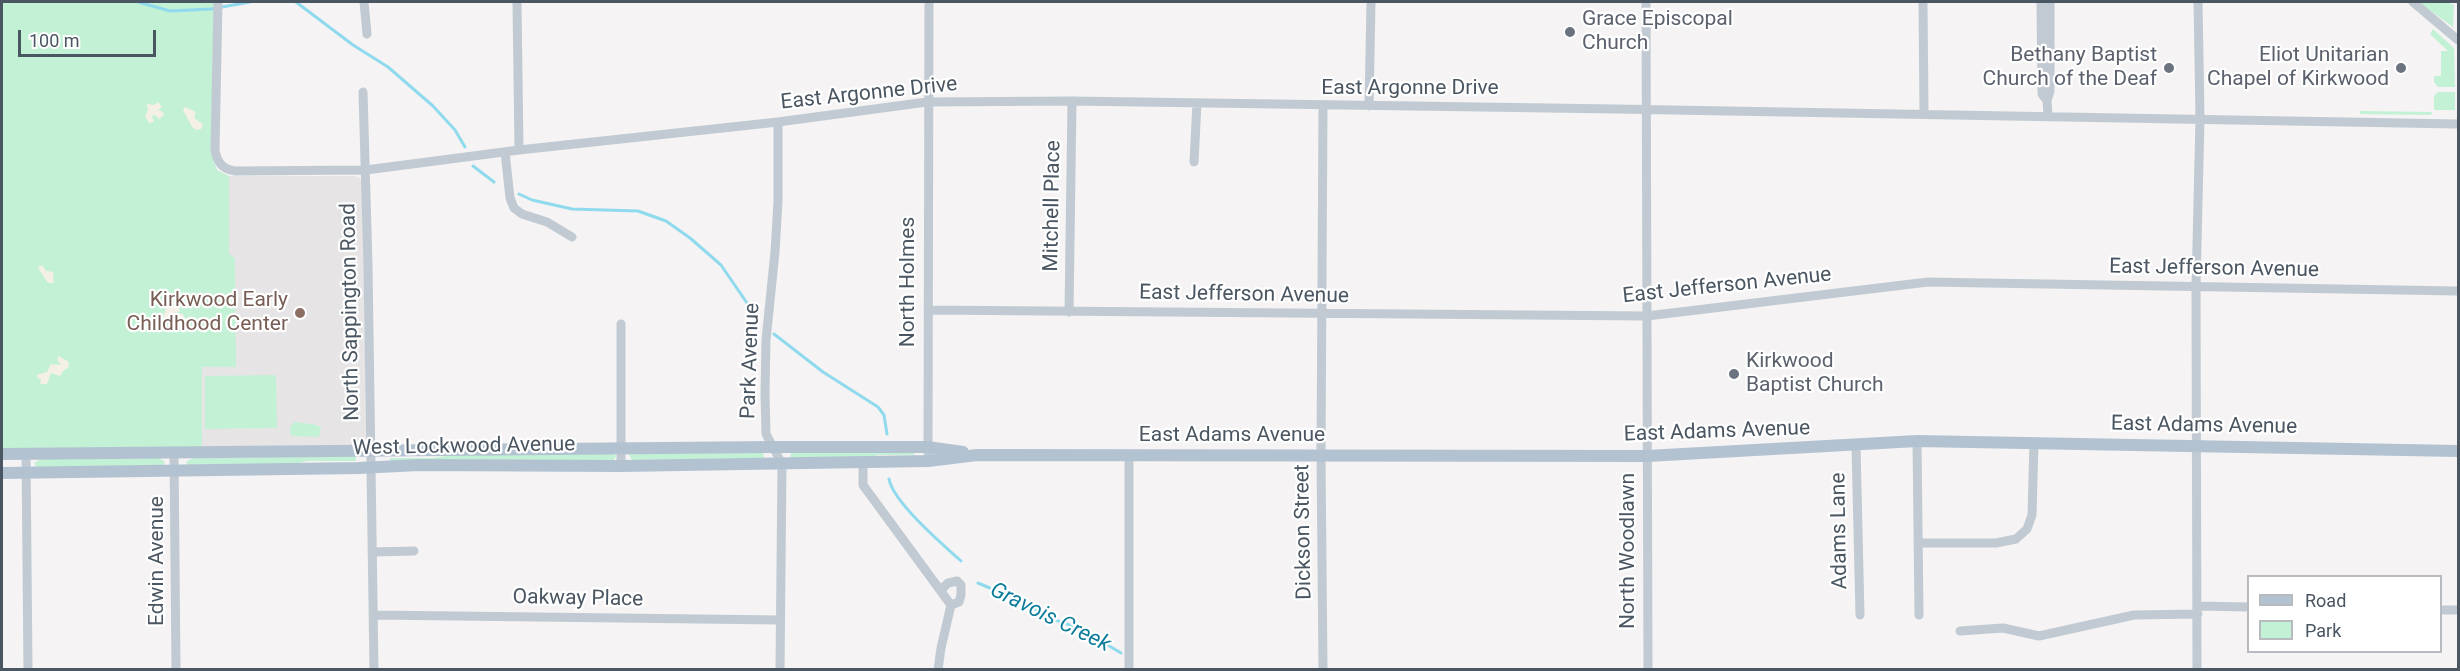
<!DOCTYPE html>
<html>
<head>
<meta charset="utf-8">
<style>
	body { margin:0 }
	#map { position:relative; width:2460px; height:671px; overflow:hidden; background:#f5f3f3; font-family:Roboto,sans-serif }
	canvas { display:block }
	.frame { position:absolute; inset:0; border:3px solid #4a5661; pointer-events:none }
	.legend { position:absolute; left:2247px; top:575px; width:195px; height:78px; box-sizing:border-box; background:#fff; border:2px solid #b7bbc0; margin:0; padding:8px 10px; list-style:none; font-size:18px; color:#4a5661 }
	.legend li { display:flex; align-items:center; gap:12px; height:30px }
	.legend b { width:30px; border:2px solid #b7bbc0 }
	.scale { position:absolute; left:18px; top:30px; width:138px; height:27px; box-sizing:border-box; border:3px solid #4a5661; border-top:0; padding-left:8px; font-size:18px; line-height:21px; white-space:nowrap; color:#4a5661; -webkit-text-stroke:4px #fff; paint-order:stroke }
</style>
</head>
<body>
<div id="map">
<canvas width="2460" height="671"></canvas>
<div class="frame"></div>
<ul class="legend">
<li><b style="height:8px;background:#b3c2d1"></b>Road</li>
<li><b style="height:16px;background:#c3f1d5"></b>Park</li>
</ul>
<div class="scale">100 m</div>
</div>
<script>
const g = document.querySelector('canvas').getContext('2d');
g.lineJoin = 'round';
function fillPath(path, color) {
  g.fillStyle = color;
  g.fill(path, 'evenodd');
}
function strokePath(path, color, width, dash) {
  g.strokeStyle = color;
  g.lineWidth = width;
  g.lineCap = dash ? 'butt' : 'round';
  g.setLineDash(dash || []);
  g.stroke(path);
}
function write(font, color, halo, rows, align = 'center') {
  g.font = font + ' Roboto,sans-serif';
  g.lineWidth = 4.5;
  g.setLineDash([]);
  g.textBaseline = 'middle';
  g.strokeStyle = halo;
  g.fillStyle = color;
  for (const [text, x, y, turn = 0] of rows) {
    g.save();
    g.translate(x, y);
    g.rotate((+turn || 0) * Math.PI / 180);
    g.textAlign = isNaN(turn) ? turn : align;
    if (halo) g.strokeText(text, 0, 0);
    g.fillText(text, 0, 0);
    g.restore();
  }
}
const education = new Path2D(`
	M 229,176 L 355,176 L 360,178 L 363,184 L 366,441 L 360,447 L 202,448 L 202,367 L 235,367 L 229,253 Z`);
const green = new Path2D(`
	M 2,2 L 215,2 L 213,159 L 217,170 L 229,176 L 229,253 L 235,259 L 236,367 L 202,367 L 202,448 L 2,449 Z
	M 2418,2 L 2447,2 L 2454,5 L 2453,27 Z
	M 2433,29 L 2454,48 L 2455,87 L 2438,87 L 2434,82 L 2434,76 L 2441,76 L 2441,51 L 2448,51 L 2430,34 Z
	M 2438,92 L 2455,92 L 2455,110 L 2434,110 L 2434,96 Z
	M 2360,111 L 2432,112 L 2431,115 L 2360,114 Z
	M 276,375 L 277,428 L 205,429 L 205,376 Z
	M 294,422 L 312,424 L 321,427 L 319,437 L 293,436 L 290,434 L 290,427 Z
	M 758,452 L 763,453 L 764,458 L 632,460 L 629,455 L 630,454 Z
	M 791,453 L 915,453 L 913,455 L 879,455 L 852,460 L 790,458 Z
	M 460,454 L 615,454 L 616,457 L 612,461 L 390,461 L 390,458 L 432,458 Z
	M 351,456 L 356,457 L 356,461 L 308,461 L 281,467 L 187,465 L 186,462 L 193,458 Z
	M 159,458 L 165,462 L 163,466 L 37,468 L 34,463 L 41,459 Z`);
const sand = new Path2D(`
	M 158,102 L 162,107 L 158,110 L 163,112 L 164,115 L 159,119 L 155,115 L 152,116 L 154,122 L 149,123 L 145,116 L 148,110 L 147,104 L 154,105 Z
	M 185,107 L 196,112 L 194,118 L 203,124 L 201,129 L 197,130 L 192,127 L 183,110 Z
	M 42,265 L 46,271 L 53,272 L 54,283 L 48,283 L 38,268 Z
	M 171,306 L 179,307 L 180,311 L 174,313 L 183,314 L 185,319 L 183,323 L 177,319 L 172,320 L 180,326 L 175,331 L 163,317 L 166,308 Z
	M 59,356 L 69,362 L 68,368 L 64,370 L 60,376 L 51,373 L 47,384 L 40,384 L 41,379 L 37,378 L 37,375 L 47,372 L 51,364 L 61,365 L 57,359 Z`);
const stream = new Path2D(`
	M 138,2 L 170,11 L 211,9 L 250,2
	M 296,2 L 353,45 L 388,67 L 433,106 L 455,130 L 465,147
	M 473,166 L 494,182
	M 519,194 L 532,200 L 572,209 L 638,211 L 666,221 L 690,238 L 721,265 L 749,306
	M 774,334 L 823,372 L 878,407 L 884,415 L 887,434
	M 889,479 C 893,502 943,545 961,561
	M 978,583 L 1023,602 L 1047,617 L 1081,629 L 1121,653`);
const minor = new Path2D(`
	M 218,2 L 215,150 C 217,162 222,169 235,171 L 366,170 L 519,150 L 778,122 L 927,102 L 1072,101 L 1616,109 L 2458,124
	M 364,2 L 367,34
	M 517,2 L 519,150
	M 1646,2 L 1648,670
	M 1923,2 L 1924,113
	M 2041,2 L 2042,94 L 2047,101
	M 2413,2 L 2458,40
	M 363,92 L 368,265 L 374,670
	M 1323,106 L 1321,455 L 1323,670
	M 1369,106 L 1371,2
	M 2048,115 L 2047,101 L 2050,91 L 2050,2
	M 778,122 L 778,201 L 775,252 L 766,340 L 765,394 L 766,434 L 782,464 L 780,670
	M 505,152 L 510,198 L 514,208 L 522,214 L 547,222 L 572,237
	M 1194,162 L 1197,103
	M 928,310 L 1647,316 L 1928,282 L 2458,291
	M 1069,312 L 1072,101
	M 621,324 L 621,466
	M 1917,441 L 1919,615
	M 1856,446 L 1860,615
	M 174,453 L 176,670
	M 928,453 L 929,2
	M 26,454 L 28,670
	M 863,462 L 863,485 L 951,605 L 941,648 L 938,670
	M 1919,543 L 1996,543 L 2016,539 L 2027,529 L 2032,515 L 2034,442
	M 372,552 L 414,551
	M 941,590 L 948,583 L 957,581 L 961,585 L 961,595 L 959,602 L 951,605
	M 2198,606 L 2248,607
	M 2440,610 L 2458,610
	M 374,615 L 780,620
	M 1960,631 L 2003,628 L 2039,636 L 2134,615 L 2198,614
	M 1129,670 L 1129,455
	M 2197,670 L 2196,286 L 2200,118 L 2198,2`);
const major = new Path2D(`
	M 2,454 L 773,447 L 927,447 L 963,452
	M 2,473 L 359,468 L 419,465 L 621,466 L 928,461 L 977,455 L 1647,456 L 1917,441 L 2458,451`);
const markers = [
	[1570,32,6,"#6b7280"],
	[2169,68,6,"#6b7280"],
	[2401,68,6,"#6b7280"],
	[300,313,6,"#8d6e63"],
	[1734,374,6,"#6b7280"]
];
const worshipNames = [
	["Grace Episcopal",1582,20],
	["Church",1582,44],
	["Bethany Baptist",2157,56,"right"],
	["Church of the Deaf",2157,80,"right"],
	["Eliot Unitarian",2389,56,"right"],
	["Chapel of Kirkwood",2389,80,"right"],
	["Kirkwood",1746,362],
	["Baptist Church",1746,386]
];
const streetNames = [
	["East Argonne Drive",1410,89],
	["East Argonne Drive",869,94,-6],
	["Mitchell Place",1053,206,-89],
	["East Jefferson Avenue",2214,269,1],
	["North Holmes",909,282,-90],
	["East Jefferson Avenue",1727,286,-6],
	["East Jefferson Avenue",1244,295,1],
	["North Sappington Road",351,312,-91],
	["Park Avenue",751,361,-88],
	["East Adams Avenue",2204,426,1],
	["East Adams Avenue",1717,432,-2],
	["East Adams Avenue",1232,436],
	["West Lockwood Avenue",464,447,-1],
	["Adams Lane",1840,531,-91],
	["Dickson Street",1304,532,-91],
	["North Woodlawn",1629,551,-90],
	["Edwin Avenue",158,561,-90],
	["Oakway Place",578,599,1]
];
const educationNames = [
	["Kirkwood Early",288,301],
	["Childhood Center",288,325]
];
const waterNames = [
	["Gravois Creek",1050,618,26]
];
fillPath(education, '#e6e4e5');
fillPath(green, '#c3f1d5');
fillPath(sand, '#f5f0e5');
strokePath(stream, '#90daee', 3);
strokePath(minor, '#c1cad2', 9);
strokePath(major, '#b3c2d1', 12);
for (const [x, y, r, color] of markers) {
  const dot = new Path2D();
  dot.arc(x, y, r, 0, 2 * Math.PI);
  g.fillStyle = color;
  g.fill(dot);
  strokePath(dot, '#fff', 2);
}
write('21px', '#5b616d', '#fff', worshipNames, 'left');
write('21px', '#4a5661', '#fff', streetNames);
write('21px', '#785e54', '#fff', educationNames, 'right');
write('italic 22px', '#0c7c9b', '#fff', waterNames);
</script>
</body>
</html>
